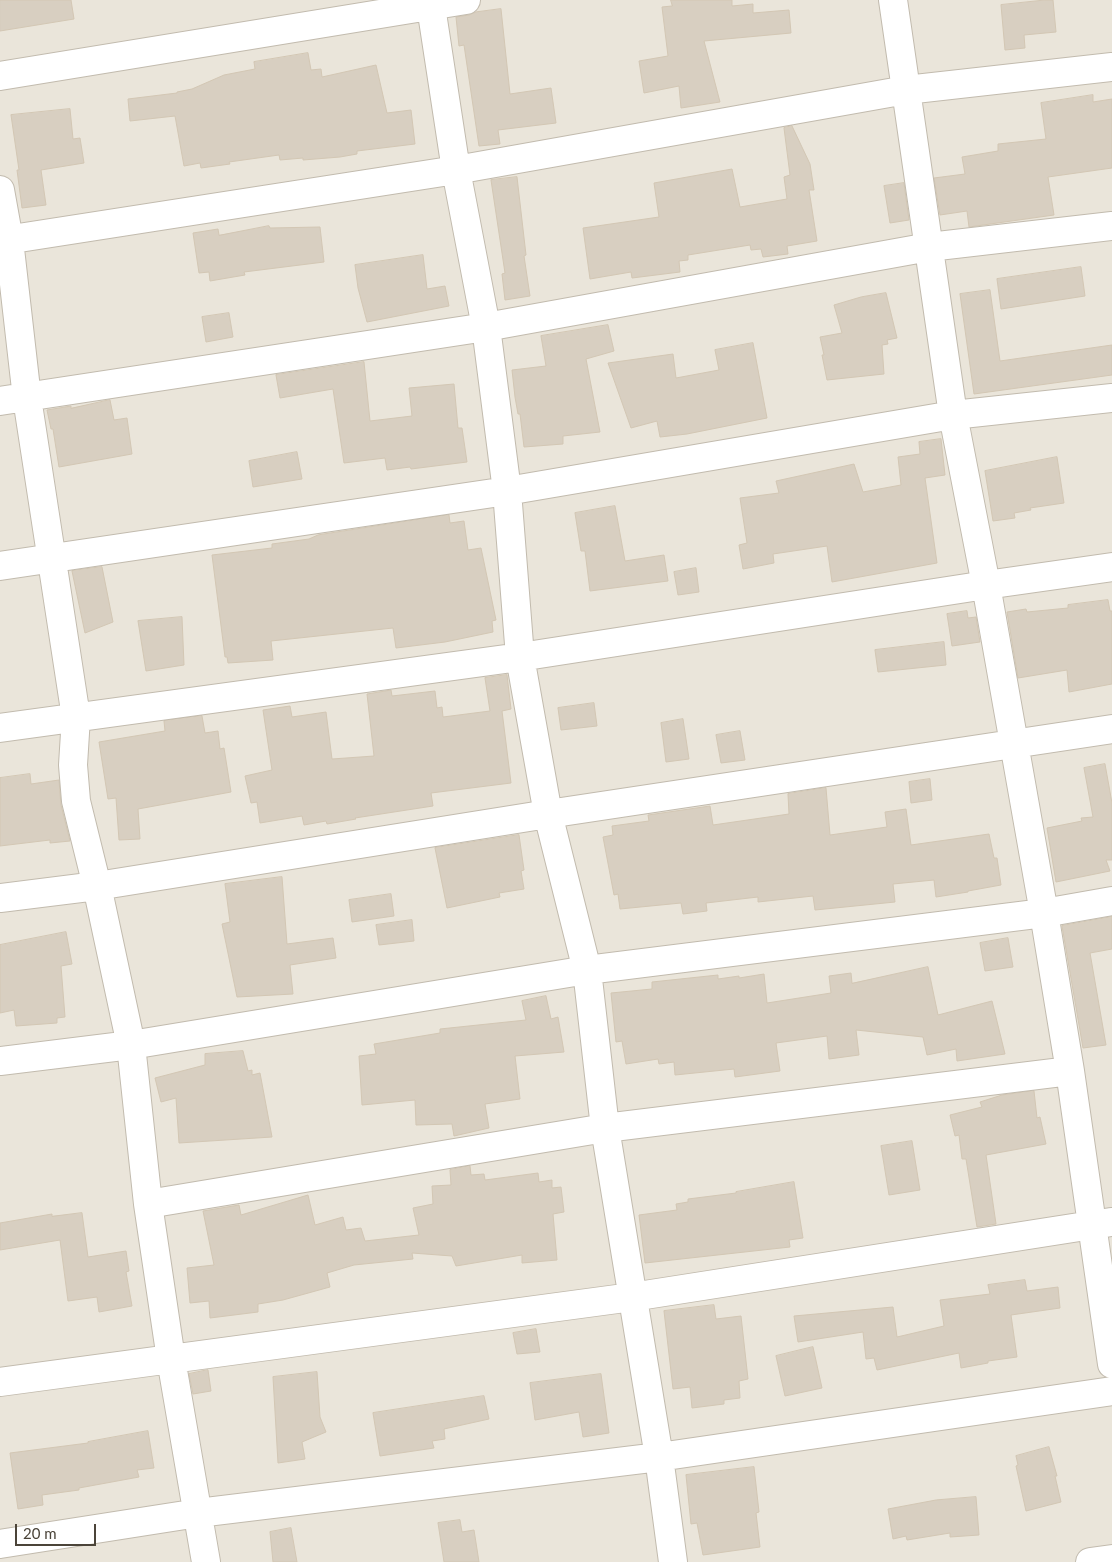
<!DOCTYPE html>
<html>
<head>
<meta charset="utf-8">
<style>
	body { margin:0 }
	#map { position:relative; width:1112px; height:1562px; overflow:hidden; background:#f6f3ec; font-family:Lato,sans-serif }
	canvas { display:block }
	.scale { position:absolute; left:15px; top:1524px; width:81px; height:22px; box-sizing:border-box; border:2px solid #4b4439; border-top:0; padding-left:6px; font-size:15px; line-height:18px; white-space:nowrap; color:#4b4439; -webkit-text-stroke:4px #fff; paint-order:stroke }
</style>
</head>
<body>
<div id="map">
<canvas width="1112" height="1562"></canvas>
<div class="scale">20 m</div>
</div>
<script>
const g = document.querySelector('canvas').getContext('2d');
g.lineJoin = 'round';
function fillPath(path, color) {
  g.fillStyle = color;
  g.fill(path, 'evenodd');
}
function strokePath(path, color, width, dash) {
  g.strokeStyle = color;
  g.lineWidth = width;
  g.lineCap = dash ? 'butt' : 'round';
  g.setLineDash(dash || []);
  g.stroke(path);
}
const residential = new Path2D(`
	M 0,0 L 1112,0 L 1112,1562 L 0,1562 Z`);
const building = new Path2D(`
	M 0,0 L 71,0 L 74,19 L 0,31 Z
	M 671,0 L 732,0 L 732,6 L 753,4 L 753,13 L 789,10 L 791,33 L 704,41 L 720,102 L 681,108 L 679,86 L 644,93 L 639,61 L 668,56 L 662,7 L 672,6 Z
	M 1045,0 L 1053,0 L 1056,32 L 1024,35 L 1025,48 L 1005,50 L 1001,5 Z
	M 501,9 L 510,94 L 551,88 L 556,123 L 498,130 L 500,144 L 479,146 L 464,45 L 459,46 L 456,17 L 469,15 L 476,12 Z
	M 308,53 L 311,70 L 321,69 L 322,77 L 376,65 L 387,113 L 411,110 L 415,144 L 357,151 L 357,154 L 340,157 L 303,160 L 303,158 L 280,160 L 279,155 L 229,162 L 230,164 L 201,168 L 200,163 L 184,166 L 175,116 L 130,121 L 128,99 L 177,93 L 177,92 L 192,89 L 224,75 L 255,69 L 254,62 Z
	M 1093,95 L 1093,102 L 1112,99 L 1112,168 L 1048,177 L 1054,215 L 969,227 L 967,211 L 940,215 L 934,178 L 965,174 L 962,157 L 998,151 L 998,144 L 1046,139 L 1041,103 Z
	M 70,109 L 73,139 L 80,138 L 84,163 L 41,170 L 46,205 L 22,208 L 17,170 L 19,170 L 11,115 Z
	M 792,126 L 810,164 L 814,190 L 809,190 L 817,241 L 787,246 L 788,254 L 763,257 L 761,249 L 751,250 L 750,245 L 688,255 L 688,260 L 679,261 L 680,272 L 632,278 L 631,272 L 590,279 L 583,228 L 659,217 L 654,183 L 732,169 L 740,207 L 787,199 L 784,177 L 790,175 L 784,128 Z
	M 517,177 L 526,255 L 524,256 L 530,296 L 505,300 L 502,274 L 505,273 L 491,180 Z
	M 904,183 L 909,220 L 890,223 L 884,186 Z
	M 269,226 L 270,228 L 320,227 L 324,262 L 244,272 L 245,275 L 210,281 L 209,272 L 199,273 L 193,233 L 218,229 L 219,235 Z
	M 423,255 L 427,289 L 445,286 L 449,306 L 367,322 L 358,288 L 355,265 Z
	M 1081,267 L 1085,296 L 1001,309 L 997,279 Z
	M 990,290 L 1000,361 L 1112,345 L 1112,375 L 974,394 L 960,294 Z
	M 886,293 L 897,338 L 887,340 L 888,344 L 882,345 L 884,374 L 827,380 L 822,355 L 824,355 L 820,337 L 842,333 L 834,305 L 861,297 Z
	M 229,313 L 233,337 L 206,342 L 202,317 Z
	M 608,325 L 614,351 L 586,359 L 600,432 L 563,436 L 563,444 L 524,447 L 520,414 L 518,414 L 515,397 L 512,370 L 546,366 L 541,336 Z
	M 753,343 L 767,418 L 687,434 L 660,437 L 657,421 L 631,428 L 608,363 L 673,354 L 676,378 L 719,370 L 715,350 Z
	M 364,362 L 370,421 L 412,416 L 409,388 L 454,384 L 458,428 L 462,428 L 467,462 L 411,469 L 410,467 L 387,470 L 385,458 L 344,463 L 333,389 L 280,398 L 276,375 Z
	M 110,400 L 114,420 L 127,418 L 132,454 L 59,467 L 53,429 L 51,429 L 47,410 L 71,406 L 71,408 Z
	M 941,439 L 945,475 L 925,478 L 937,563 L 832,582 L 827,546 L 773,554 L 774,563 L 743,569 L 739,545 L 747,543 L 740,498 L 779,493 L 776,481 L 854,464 L 863,492 L 901,485 L 898,457 L 920,454 L 919,442 Z
	M 297,452 L 302,479 L 253,487 L 249,461 Z
	M 1057,457 L 1064,503 L 1030,508 L 1031,510 L 1014,513 L 1015,518 L 993,521 L 985,471 Z
	M 615,506 L 625,561 L 664,555 L 668,581 L 590,591 L 585,551 L 581,551 L 575,513 Z
	M 449,515 L 450,523 L 464,521 L 468,550 L 481,548 L 496,620 L 492,621 L 493,632 L 445,642 L 396,648 L 393,628 L 271,641 L 273,660 L 228,663 L 227,657 L 225,657 L 212,555 L 272,548 L 272,544 L 309,539 L 318,535 Z
	M 102,567 L 113,622 L 85,633 L 72,571 Z
	M 696,568 L 699,592 L 678,595 L 674,572 Z
	M 1108,600 L 1110,611 L 1112,611 L 1112,684 L 1069,692 L 1067,670 L 1018,678 L 1007,612 L 1026,609 L 1027,612 L 1068,608 L 1068,605 Z
	M 967,611 L 968,618 L 976,617 L 980,642 L 952,646 L 947,614 Z
	M 182,617 L 184,665 L 146,671 L 138,621 Z
	M 944,642 L 946,665 L 878,672 L 875,650 Z
	M 507,675 L 511,709 L 502,711 L 511,783 L 431,793 L 433,806 L 355,818 L 356,819 L 327,824 L 326,821 L 304,825 L 302,816 L 260,823 L 257,802 L 251,803 L 245,776 L 272,770 L 263,710 L 290,706 L 292,717 L 326,712 L 332,759 L 374,756 L 367,694 L 391,690 L 392,696 L 435,691 L 437,708 L 442,707 L 443,717 L 490,711 L 485,678 Z
	M 594,703 L 597,726 L 561,730 L 558,708 Z
	M 202,716 L 205,733 L 218,731 L 220,749 L 224,748 L 231,792 L 138,809 L 140,839 L 119,840 L 116,798 L 108,799 L 99,742 L 165,731 L 164,721 Z
	M 683,719 L 689,759 L 666,762 L 661,723 Z
	M 740,731 L 745,760 L 721,763 L 716,735 Z
	M 1105,764 L 1112,803 L 1112,860 L 1106,860 L 1110,871 L 1056,882 L 1047,828 L 1082,821 L 1081,818 L 1093,817 L 1084,768 Z
	M 30,774 L 31,784 L 59,780 L 61,805 L 70,841 L 50,843 L 50,840 L 0,846 L 0,778 Z
	M 930,779 L 932,800 L 911,803 L 909,782 Z
	M 826,788 L 830,835 L 887,827 L 885,812 L 906,809 L 911,845 L 989,834 L 994,858 L 997,858 L 1001,885 L 968,891 L 968,892 L 936,897 L 934,880 L 893,884 L 895,902 L 815,910 L 813,896 L 758,902 L 758,897 L 706,903 L 707,911 L 683,914 L 681,903 L 620,909 L 618,894 L 614,895 L 603,837 L 613,835 L 612,826 L 649,821 L 648,815 L 710,806 L 713,825 L 789,814 L 788,794 Z
	M 519,835 L 524,870 L 521,871 L 524,889 L 499,893 L 500,897 L 447,908 L 435,848 Z
	M 282,877 L 287,944 L 333,938 L 336,958 L 290,965 L 293,994 L 237,997 L 222,924 L 230,922 L 225,884 Z
	M 391,894 L 394,916 L 352,922 L 349,900 Z
	M 1112,917 L 1112,949 L 1090,953 L 1106,1045 L 1083,1048 L 1062,926 Z
	M 412,920 L 414,941 L 379,945 L 376,925 Z
	M 66,932 L 72,964 L 61,966 L 65,1017 L 57,1018 L 57,1023 L 16,1026 L 14,1010 L 0,1013 L 0,945 Z
	M 1008,938 L 1013,967 L 985,971 L 980,943 Z
	M 928,967 L 938,1015 L 992,1001 L 1005,1054 L 957,1061 L 956,1049 L 927,1055 L 923,1037 L 856,1030 L 859,1055 L 829,1059 L 827,1036 L 776,1043 L 780,1071 L 735,1077 L 734,1069 L 675,1075 L 674,1062 L 659,1064 L 658,1059 L 626,1064 L 622,1041 L 616,1042 L 611,993 L 652,989 L 652,982 L 718,975 L 718,979 L 739,976 L 739,978 L 764,974 L 767,1003 L 831,993 L 829,976 L 851,973 L 852,983 Z
	M 546,996 L 551,1019 L 558,1017 L 564,1052 L 515,1056 L 520,1099 L 485,1104 L 489,1128 L 454,1136 L 452,1124 L 416,1125 L 415,1100 L 362,1105 L 359,1056 L 376,1054 L 374,1044 L 440,1033 L 440,1029 L 526,1020 L 522,1001 Z
	M 243,1051 L 248,1071 L 252,1070 L 252,1075 L 260,1073 L 272,1137 L 179,1143 L 176,1098 L 161,1102 L 155,1078 L 205,1065 L 205,1054 Z
	M 1034,1091 L 1037,1118 L 1040,1117 L 1046,1144 L 986,1155 L 996,1224 L 977,1227 L 966,1159 L 962,1159 L 959,1135 L 955,1136 L 950,1115 L 982,1107 L 980,1102 L 1002,1095 Z
	M 912,1141 L 920,1190 L 889,1195 L 881,1146 Z
	M 470,1166 L 471,1175 L 484,1174 L 485,1180 L 538,1173 L 539,1182 L 552,1180 L 552,1188 L 561,1187 L 564,1212 L 553,1214 L 557,1260 L 522,1263 L 522,1255 L 456,1266 L 452,1256 L 412,1253 L 413,1259 L 354,1265 L 327,1273 L 330,1287 L 283,1300 L 258,1304 L 258,1312 L 210,1318 L 209,1301 L 190,1303 L 187,1268 L 214,1265 L 203,1211 L 239,1205 L 241,1215 L 308,1195 L 315,1225 L 343,1217 L 346,1230 L 361,1228 L 365,1241 L 419,1235 L 413,1208 L 433,1204 L 432,1186 L 451,1185 L 450,1170 Z
	M 794,1182 L 803,1238 L 789,1240 L 790,1247 L 645,1263 L 639,1215 L 677,1210 L 676,1204 L 688,1202 L 688,1199 L 736,1193 L 736,1192 Z
	M 82,1213 L 88,1257 L 126,1251 L 129,1271 L 126,1272 L 132,1306 L 99,1312 L 97,1297 L 68,1301 L 60,1240 L 0,1250 L 0,1223 L 52,1214 L 52,1216 Z
	M 1025,1280 L 1027,1291 L 1058,1287 L 1060,1308 L 1011,1315 L 1017,1357 L 988,1361 L 988,1363 L 961,1368 L 959,1353 L 877,1370 L 874,1358 L 866,1359 L 863,1332 L 798,1342 L 794,1316 L 893,1307 L 897,1337 L 944,1326 L 940,1300 L 990,1294 L 988,1285 Z
	M 714,1305 L 716,1319 L 741,1316 L 748,1379 L 739,1381 L 740,1398 L 724,1400 L 724,1404 L 692,1408 L 690,1387 L 673,1389 L 664,1311 Z
	M 536,1329 L 540,1352 L 517,1354 L 513,1333 Z
	M 813,1347 L 822,1388 L 785,1396 L 776,1356 Z
	M 208,1370 L 211,1391 L 193,1394 L 189,1374 Z
	M 317,1372 L 320,1417 L 326,1432 L 302,1442 L 305,1459 L 278,1463 L 273,1377 Z
	M 601,1374 L 609,1433 L 583,1437 L 579,1412 L 535,1420 L 530,1383 Z
	M 484,1396 L 489,1419 L 444,1429 L 445,1439 L 432,1441 L 434,1448 L 380,1456 L 373,1413 Z
	M 148,1431 L 154,1468 L 137,1470 L 139,1477 L 79,1488 L 79,1490 L 42,1495 L 43,1505 L 18,1509 L 10,1453 L 88,1443 L 88,1442 Z
	M 1049,1447 L 1057,1476 L 1055,1476 L 1061,1502 L 1026,1511 L 1016,1466 L 1018,1465 L 1016,1456 Z
	M 754,1467 L 759,1512 L 756,1513 L 760,1547 L 703,1555 L 697,1523 L 691,1524 L 686,1475 Z
	M 976,1497 L 979,1535 L 950,1537 L 950,1533 L 907,1540 L 906,1536 L 893,1539 L 888,1509 L 936,1500 Z
	M 460,1520 L 462,1532 L 474,1530 L 479,1562 L 444,1562 L 438,1523 Z
	M 291,1528 L 297,1562 L 273,1562 L 270,1532 Z`);
const minor = new Path2D(`
	M 430,0 L 456,170 L 486,327 L 507,491 L 520,657 L 548,814 L 587,970 L 605,1128 L 659,1457 L 673,1562
	M 893,0 L 953,415 L 986,585 L 1044,913 L 1070,1071 L 1112,1364
	M 0,76 L 466,0
	M 0,190 L 9,240 L 27,398 L 76,717 L 73,765 L 76,801 L 97,886 L 131,1045 L 148,1204 L 171,1359 L 206,1562
	M 0,241 L 456,170 L 906,90 L 1112,67
	M 0,401 L 486,327 L 929,247 L 1112,226
	M 0,566 L 507,491 L 953,415 L 1112,398
	M 0,728 L 520,657 L 986,585 L 1112,567
	M 0,898 L 97,886 L 548,814 L 1112,729
	M 0,1061 L 131,1045 L 587,970 L 1044,913 L 1112,901
	M 148,1204 L 605,1128 L 1070,1071
	M 0,1382 L 632,1297 L 1111,1222
	M 0,1544 L 198,1513 L 659,1457 L 1112,1391
	M 1090,1562 L 1112,1559`);
fillPath(residential, '#eae5da');
fillPath(building, '#d8cfc1');
strokePath(building, '#d3c7b4', 1);
strokePath(minor, '#c2bbae', 30);
strokePath(minor, '#fff', 28);
</script>
</body>
</html>
